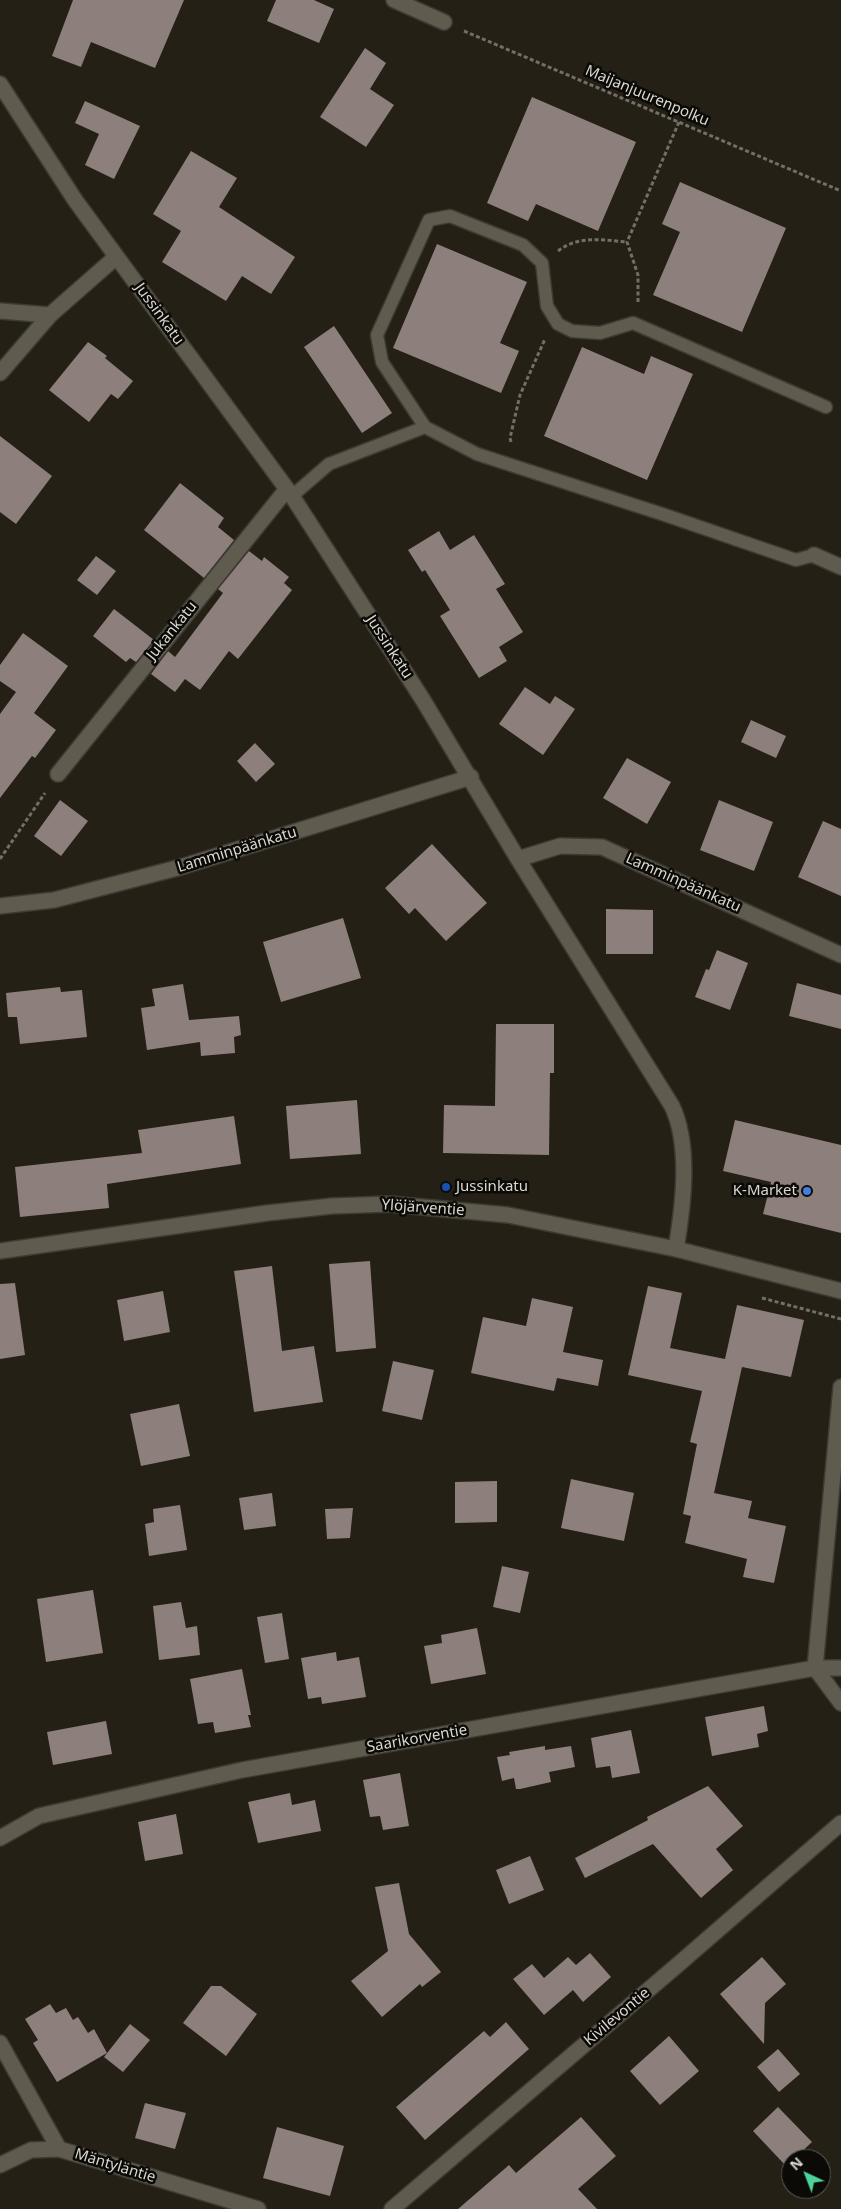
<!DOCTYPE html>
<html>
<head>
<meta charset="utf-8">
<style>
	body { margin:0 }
	#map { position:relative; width:841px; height:2209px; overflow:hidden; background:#242016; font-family:"Noto Sans",sans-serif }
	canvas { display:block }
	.north { position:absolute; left:781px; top:2149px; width:50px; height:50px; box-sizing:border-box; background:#0c0a06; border:1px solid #5e5c57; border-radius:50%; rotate:317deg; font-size:14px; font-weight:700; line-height:20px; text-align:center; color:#dad8d1 }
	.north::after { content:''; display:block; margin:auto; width:18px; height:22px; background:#4cd39b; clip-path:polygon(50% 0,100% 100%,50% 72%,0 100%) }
</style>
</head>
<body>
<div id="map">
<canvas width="841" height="2209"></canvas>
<div class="north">N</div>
</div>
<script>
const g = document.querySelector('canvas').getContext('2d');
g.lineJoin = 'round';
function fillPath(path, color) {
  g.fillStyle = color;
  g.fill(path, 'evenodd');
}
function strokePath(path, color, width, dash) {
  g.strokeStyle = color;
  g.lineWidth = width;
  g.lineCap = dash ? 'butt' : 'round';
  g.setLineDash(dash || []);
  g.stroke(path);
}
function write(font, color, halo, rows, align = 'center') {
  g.font = font + ' "Noto Sans",sans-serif';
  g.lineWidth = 5;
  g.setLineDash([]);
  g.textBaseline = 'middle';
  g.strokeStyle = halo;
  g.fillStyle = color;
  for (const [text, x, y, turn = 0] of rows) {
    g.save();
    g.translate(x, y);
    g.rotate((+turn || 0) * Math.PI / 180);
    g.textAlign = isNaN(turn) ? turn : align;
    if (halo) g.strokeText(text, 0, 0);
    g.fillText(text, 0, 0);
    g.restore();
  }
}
const building = new Path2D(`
	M 73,0 L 184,0 L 155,68 L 91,42 L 81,67 L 52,56 Z
	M 276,0 L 314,0 L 334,9 L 319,43 L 267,21 Z
	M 365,48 L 386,63 L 370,89 L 394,105 L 366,147 L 320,117 Z
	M 532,97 L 636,142 L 598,231 L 536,204 L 528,221 L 487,203 Z
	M 85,101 L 140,126 L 114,179 L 85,165 L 99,134 L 75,123 Z
	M 191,151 L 237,178 L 219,207 L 295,257 L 271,294 L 242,276 L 226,301 L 162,262 L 181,231 L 153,214 Z
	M 680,182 L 786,228 L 742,332 L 653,295 L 680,232 L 662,224 Z
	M 437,244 L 527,282 L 500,343 L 519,351 L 501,393 L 393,348 Z
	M 334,326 L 392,413 L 362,433 L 304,347 Z
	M 88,342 L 107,356 L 105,358 L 133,381 L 118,399 L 111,394 L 89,422 L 49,390 Z
	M 582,347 L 644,374 L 651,356 L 693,374 L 647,480 L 544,436 Z
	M 0,436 L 52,476 L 16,524 L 0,512 Z
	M 180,483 L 224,518 L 218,527 L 234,540 L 204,578 L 144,530 Z
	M 439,531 L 450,550 L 474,535 L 505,584 L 496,589 L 523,632 L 499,647 L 507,661 L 479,678 L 440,616 L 450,610 L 425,570 L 422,572 L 408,550 Z
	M 249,551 L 262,561 L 264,557 L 289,577 L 284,583 L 292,590 L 238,659 L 229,651 L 200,690 L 185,679 L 175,692 L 151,674 L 168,651 L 175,657 L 223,593 L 218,589 Z
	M 96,556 L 116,571 L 97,595 L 77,580 Z
	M 114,609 L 154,640 L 136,662 L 130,658 L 126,662 L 93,636 Z
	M 23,633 L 68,666 L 34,713 L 56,730 L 35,758 L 32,756 L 0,798 L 0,714 L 16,692 L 0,681 L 0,665 Z
	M 525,687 L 550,704 L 555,696 L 575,709 L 543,755 L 499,724 Z
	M 751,720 L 786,736 L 776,758 L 741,742 Z
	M 255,743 L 275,764 L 256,782 L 237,761 Z
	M 627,758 L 671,782 L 647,824 L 603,798 Z
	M 60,800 L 88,821 L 61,856 L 34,836 Z
	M 719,800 L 773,822 L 754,871 L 700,850 Z
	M 823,821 L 841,829 L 841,896 L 798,877 Z
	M 432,844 L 487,903 L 446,941 L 415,908 L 409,914 L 385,888 Z
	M 606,909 L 653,910 L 653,954 L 606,954 Z
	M 343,918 L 361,978 L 281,1002 L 263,942 Z
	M 717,950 L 748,963 L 730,1010 L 695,997 L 706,969 L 709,970 Z
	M 797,983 L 841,995 L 841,1029 L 789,1016 Z
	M 183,984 L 189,1020 L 239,1016 L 241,1035 L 234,1037 L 235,1053 L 201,1056 L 200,1042 L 147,1050 L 141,1008 L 155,1006 L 152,989 Z
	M 60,987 L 61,992 L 82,990 L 87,1037 L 20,1044 L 17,1017 L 8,1017 L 6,993 Z
	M 496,1024 L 554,1024 L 554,1073 L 550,1073 L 549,1155 L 443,1153 L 444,1105 L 495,1106 Z
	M 357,1100 L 361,1154 L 290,1159 L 286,1106 Z
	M 234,1116 L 241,1164 L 107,1184 L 109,1208 L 20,1217 L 15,1167 L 142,1153 L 138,1130 Z
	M 735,1120 L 841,1145 L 841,1233 L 763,1214 L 771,1182 L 723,1171 Z
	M 370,1261 L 376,1348 L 336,1352 L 329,1264 Z
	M 272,1266 L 282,1351 L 314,1346 L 323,1402 L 254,1412 L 234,1271 Z
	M 15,1283 L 25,1355 L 0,1359 L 0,1284 Z
	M 648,1286 L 682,1293 L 670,1348 L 725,1359 L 737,1305 L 804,1320 L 791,1377 L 742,1367 L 714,1493 L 752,1501 L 748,1518 L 786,1526 L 774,1583 L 743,1577 L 747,1559 L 685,1543 L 691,1516 L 683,1514 L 697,1444 L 690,1442 L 702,1391 L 628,1375 Z
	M 163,1291 L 170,1332 L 124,1341 L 117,1300 Z
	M 532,1298 L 573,1307 L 563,1352 L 603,1360 L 598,1386 L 557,1378 L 554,1391 L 471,1373 L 483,1317 L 526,1326 Z
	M 393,1361 L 434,1370 L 422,1420 L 382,1411 Z
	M 179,1404 L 190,1456 L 141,1466 L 130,1414 Z
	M 571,1479 L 634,1493 L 624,1541 L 561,1528 Z
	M 497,1481 L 497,1522 L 455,1523 L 455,1482 Z
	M 272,1493 L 276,1526 L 244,1530 L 239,1498 Z
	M 180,1505 L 187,1550 L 149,1556 L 145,1524 L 154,1522 L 153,1509 Z
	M 353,1508 L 350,1538 L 327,1539 L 325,1509 Z
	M 502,1566 L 529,1572 L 520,1613 L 493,1607 Z
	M 93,1590 L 103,1653 L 46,1662 L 37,1599 Z
	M 181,1602 L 186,1628 L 197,1626 L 200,1655 L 159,1660 L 153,1606 Z
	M 282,1613 L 289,1659 L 265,1663 L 257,1617 Z
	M 477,1628 L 486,1674 L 431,1684 L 424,1646 L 442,1643 L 441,1635 Z
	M 336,1652 L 337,1661 L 359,1657 L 366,1697 L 322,1704 L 321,1697 L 308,1699 L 301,1658 Z
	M 242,1669 L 251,1715 L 248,1715 L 251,1727 L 215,1733 L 213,1722 L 198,1724 L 190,1679 Z
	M 764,1706 L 768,1731 L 757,1734 L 759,1747 L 712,1756 L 705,1717 Z
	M 106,1721 L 112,1754 L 53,1765 L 47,1732 Z
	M 631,1730 L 640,1773 L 612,1778 L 610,1766 L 596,1768 L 591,1738 Z
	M 545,1746 L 545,1750 L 571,1746 L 575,1767 L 549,1772 L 551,1782 L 520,1789 L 516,1789 L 514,1778 L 502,1781 L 497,1757 L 510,1755 L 509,1752 Z
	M 400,1773 L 409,1826 L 383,1830 L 380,1816 L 370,1817 L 363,1780 Z
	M 708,1786 L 743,1826 L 716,1849 L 733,1870 L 701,1898 L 653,1844 L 585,1878 L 575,1858 L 648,1820 L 647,1817 Z
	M 290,1793 L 292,1805 L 315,1800 L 321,1831 L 258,1843 L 248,1802 Z
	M 176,1814 L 183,1854 L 145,1861 L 138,1822 Z
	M 530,1856 L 544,1890 L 509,1904 L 496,1870 Z
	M 399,1883 L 409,1934 L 441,1972 L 422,1987 L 420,1984 L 382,2017 L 351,1981 L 388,1951 L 375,1887 Z
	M 590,1953 L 611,1977 L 583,2002 L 573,1990 L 544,2015 L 513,1979 L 532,1964 L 544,1978 L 568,1957 L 576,1965 Z
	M 762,1957 L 786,1984 L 765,2003 L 764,2044 L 720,1994 Z
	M 211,1986 L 221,1986 L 257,2014 L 226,2056 L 183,2023 Z
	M 50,2004 L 56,2013 L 66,2008 L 73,2020 L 78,2017 L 88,2033 L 94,2029 L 107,2053 L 57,2082 L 33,2043 L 38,2040 L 25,2019 Z
	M 506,2022 L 529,2049 L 425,2140 L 396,2107 L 484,2031 L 490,2037 Z
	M 130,2024 L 150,2040 L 123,2072 L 104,2057 Z
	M 669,2036 L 699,2071 L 660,2105 L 630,2071 Z
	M 778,2049 L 800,2074 L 779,2092 L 757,2067 Z
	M 145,2103 L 186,2113 L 175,2149 L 135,2138 Z
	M 778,2107 L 812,2142 L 794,2159 L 791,2159 L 786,2166 L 753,2131 Z
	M 581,2117 L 616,2156 L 578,2189 L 597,2209 L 458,2209 L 509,2165 L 516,2173 Z
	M 277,2127 L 344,2146 L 330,2196 L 263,2178 Z`);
const path = new Path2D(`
	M 464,31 L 841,191
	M 558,251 C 578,235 604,240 627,242
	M 638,302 L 638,275 L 627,242 L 679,122
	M 511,442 L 510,438 L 520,395 L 545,339
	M 0,859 L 45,793
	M 762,1298 L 841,1319`);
const service = new Path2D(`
	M 425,427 L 382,362 L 377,335 L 429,220 L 450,216 L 523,245 L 542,263 L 547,306 L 558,324 L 572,331 L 600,333 L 633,323 L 826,407
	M 292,496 L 329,464 L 425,427 L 477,454 L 665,515 L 796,560 L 814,555`);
const minor = new Path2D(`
	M 394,0 L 444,22
	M 0,84 L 75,200 L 292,496 L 423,700 L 518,859 L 672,1106 C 691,1146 683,1207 676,1249
	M 0,311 L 50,315 L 116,257
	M 0,373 L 50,315
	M 814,555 L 841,567
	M 58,774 L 287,489
	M 518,859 L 560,846 L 602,847 L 841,955
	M 0,906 L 54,900 L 181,867 L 471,777
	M 815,1668 L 841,1387
	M 815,1668 L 841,1703
	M 0,1838 L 39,1816 L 242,1770 L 815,1668 L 841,1668
	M 0,2043 L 59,2149 L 258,2209
	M 0,2165 L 31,2150 L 59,2149
	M 392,2209 L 681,1962 L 841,1823`);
const secondary = new Path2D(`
	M 0,1251 L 267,1213 L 332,1206 L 390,1204 L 508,1215 L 676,1249 L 841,1291`);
const markers = [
	[446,1187,5,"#1a4fb4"],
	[807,1191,5,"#3f7fe0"]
];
const streetNames = [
	["Maijanjuurenpolku",647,96,23],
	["Jussinkatu",159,314,54],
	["Jukankatu",172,631,-51],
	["Jussinkatu",389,647,57],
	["Lamminpäänkatu",237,850,-17],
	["Lamminpäänkatu",683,883,24],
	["Ylöjärventie",423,1208,4],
	["Saarikorventie",417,1739,-10],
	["Kivilevontie",617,2017,-40],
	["Mäntyläntie",115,2166,17]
];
const poiNames = [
	["Jussinkatu",456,1187],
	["K-Market",797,1191,"right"]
];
fillPath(building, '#8d7f7b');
strokePath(service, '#3e3b34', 15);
strokePath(minor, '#3e3b34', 18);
strokePath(secondary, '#3e3b34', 18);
strokePath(path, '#726f66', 3, [4, 2.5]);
strokePath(service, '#5f5b4f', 12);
strokePath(minor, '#5f5b4f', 15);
strokePath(secondary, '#5f5b4f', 15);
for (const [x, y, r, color] of markers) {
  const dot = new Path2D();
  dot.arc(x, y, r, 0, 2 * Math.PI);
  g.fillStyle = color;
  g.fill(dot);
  strokePath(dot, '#0c0a06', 2);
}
write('15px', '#dad8d1', '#0c0a06', streetNames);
write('15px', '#dad8d1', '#0c0a06', poiNames, 'left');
</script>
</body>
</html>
